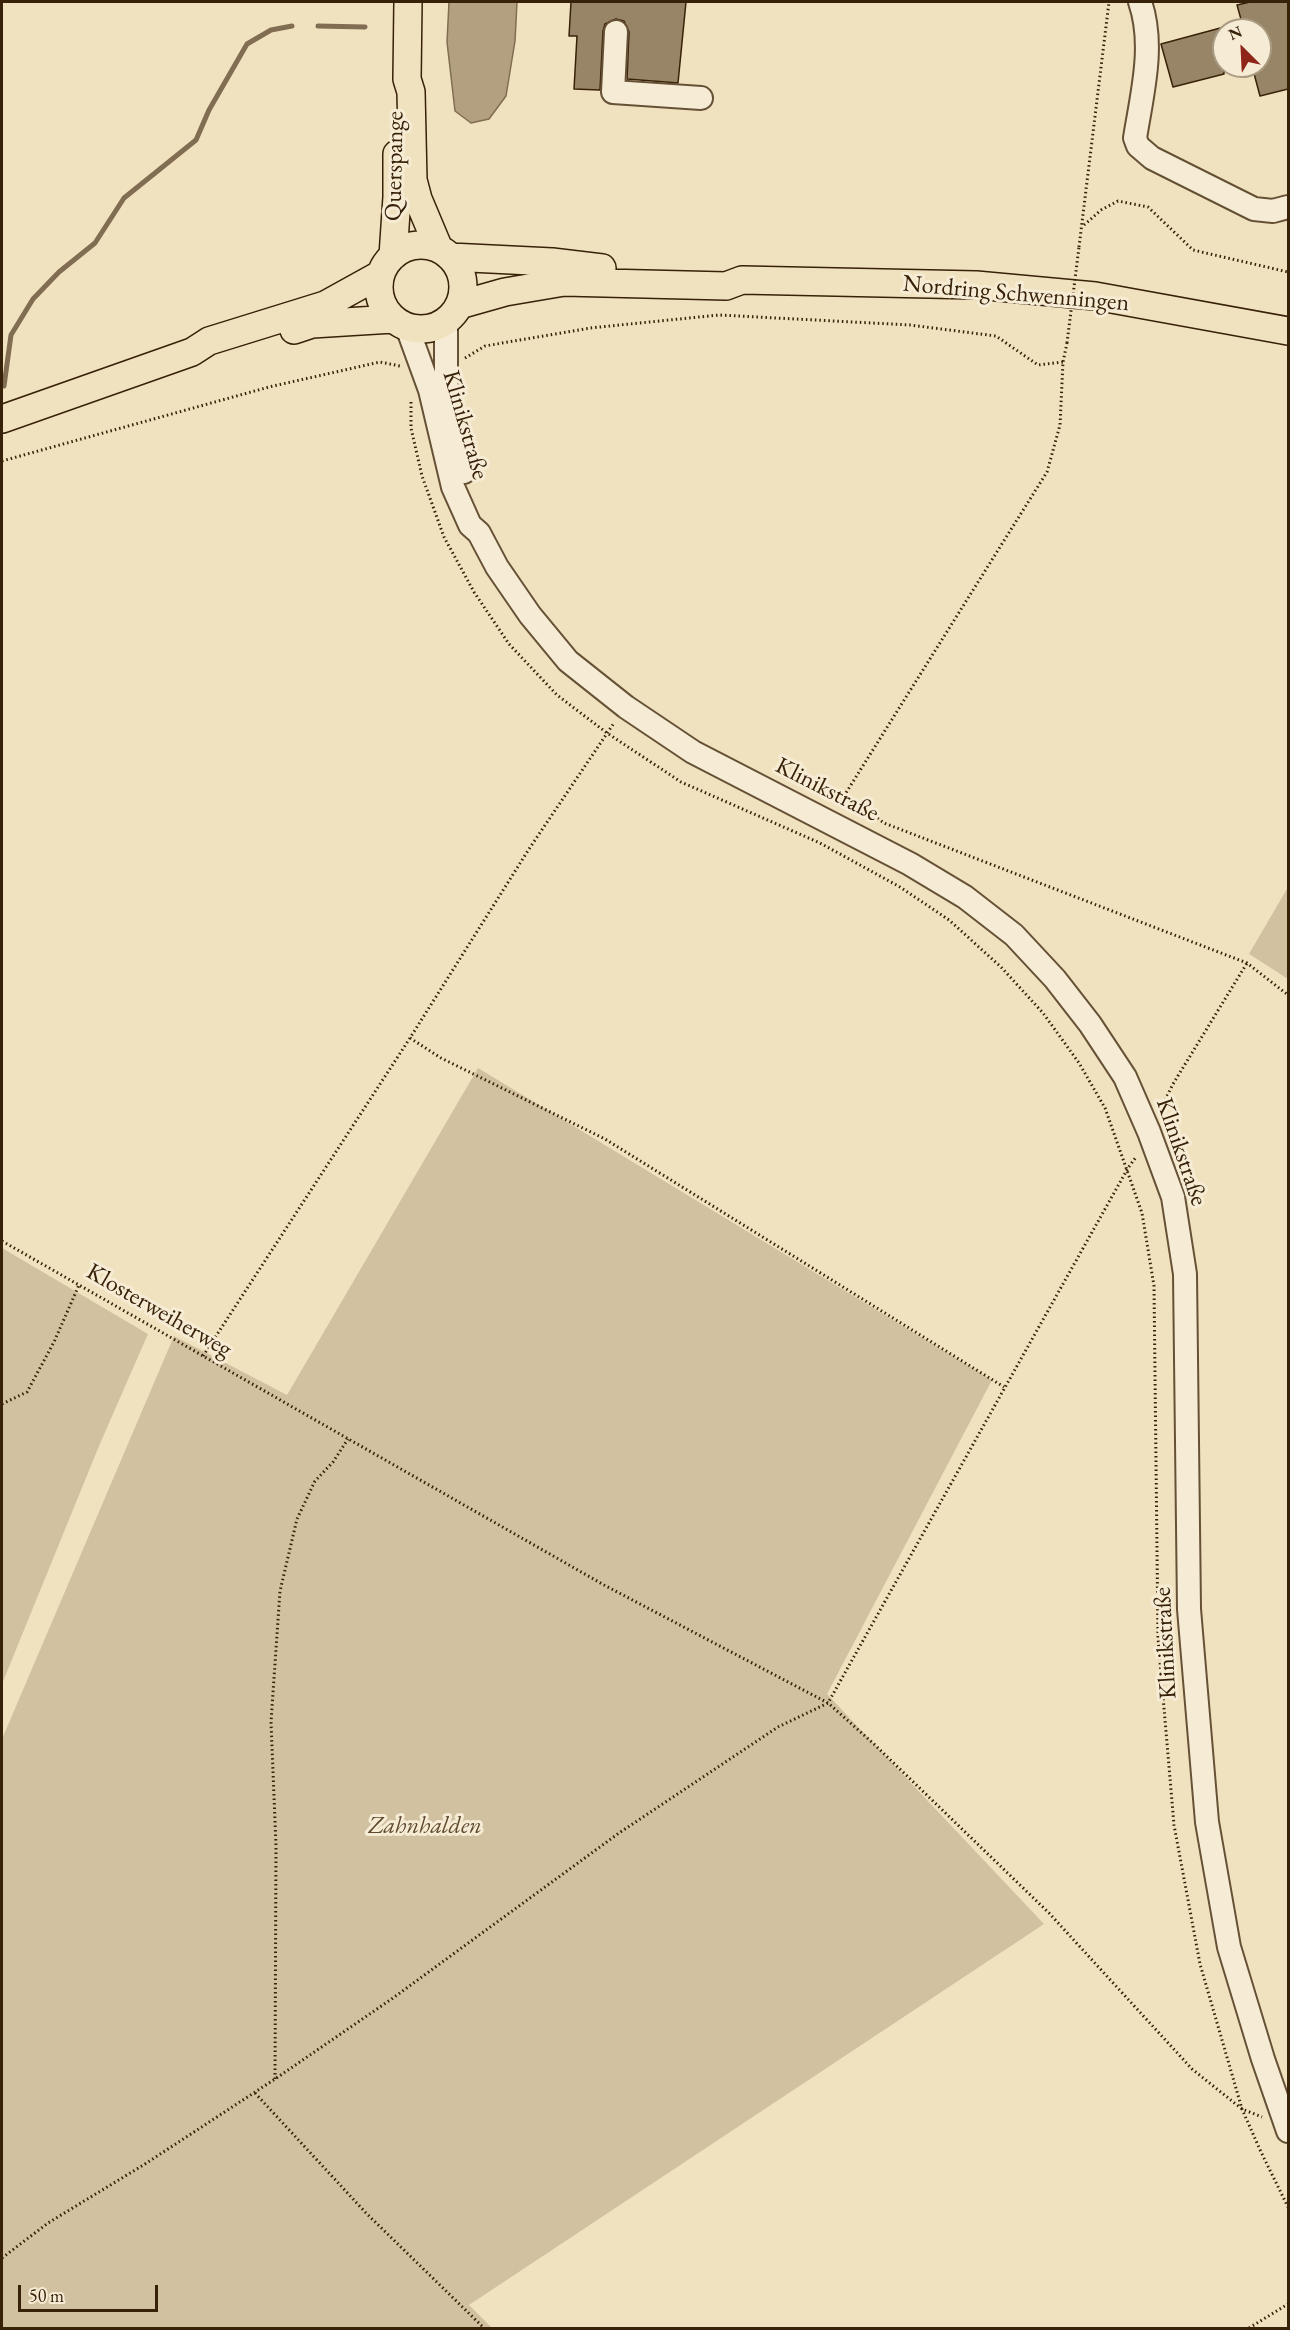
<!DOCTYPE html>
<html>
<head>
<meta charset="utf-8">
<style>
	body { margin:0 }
	#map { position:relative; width:1290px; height:2330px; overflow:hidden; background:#f1e2bf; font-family:"EB Garamond",serif }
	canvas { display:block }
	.frame { position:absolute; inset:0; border:3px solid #372108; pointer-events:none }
	.north { position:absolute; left:1212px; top:18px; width:60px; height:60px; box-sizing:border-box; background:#f6ecd5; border:2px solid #aa9b83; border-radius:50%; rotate:336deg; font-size:16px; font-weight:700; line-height:24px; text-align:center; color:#372108 }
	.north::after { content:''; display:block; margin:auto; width:21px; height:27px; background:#8f2418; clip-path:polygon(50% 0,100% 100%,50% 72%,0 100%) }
	.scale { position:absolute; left:18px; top:2285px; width:140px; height:27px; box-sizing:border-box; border:3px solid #372108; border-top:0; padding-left:8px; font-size:18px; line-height:21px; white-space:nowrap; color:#372108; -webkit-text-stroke:4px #f6ecd5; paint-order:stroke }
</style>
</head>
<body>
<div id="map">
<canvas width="1290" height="2330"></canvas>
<div class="frame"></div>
<div class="north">N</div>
<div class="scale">50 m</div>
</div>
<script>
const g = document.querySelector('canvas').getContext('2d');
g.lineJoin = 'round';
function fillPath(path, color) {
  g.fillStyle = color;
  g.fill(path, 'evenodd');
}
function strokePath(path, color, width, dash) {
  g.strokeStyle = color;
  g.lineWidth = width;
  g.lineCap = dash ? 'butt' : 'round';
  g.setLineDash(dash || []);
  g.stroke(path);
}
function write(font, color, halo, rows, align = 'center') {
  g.font = font + ' "EB Garamond",serif';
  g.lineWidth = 6;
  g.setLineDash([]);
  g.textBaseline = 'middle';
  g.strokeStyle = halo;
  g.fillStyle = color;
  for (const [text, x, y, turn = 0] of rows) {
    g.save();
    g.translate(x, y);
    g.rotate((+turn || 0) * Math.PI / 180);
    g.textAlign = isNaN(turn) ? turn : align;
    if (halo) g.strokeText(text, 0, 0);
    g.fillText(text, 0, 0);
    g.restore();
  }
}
const green = new Path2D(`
	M 1288,887 L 1288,979 L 1249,954 Z
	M 478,1068 L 992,1380 L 827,1694 L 1044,1924 L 469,2305 L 492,2328 L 2,2328 L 2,1739 L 174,1336 L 287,1395 Z
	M 2,1248 L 148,1334 L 99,1446 L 2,1684 Z`);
const water = new Path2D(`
	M 449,2 L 517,2 L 515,41 L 506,96 L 489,119 L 471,123 L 455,111 L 447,42 Z`);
const stream = new Path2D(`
	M 318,26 L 365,27
	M 4,386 L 11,335 L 33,299 L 59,272 L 95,243 L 124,198 L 196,140 L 209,110 L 247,44 L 271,30 L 292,26`);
const building = new Path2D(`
	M 571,2 L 686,2 L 678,83 L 627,79 L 629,32 L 624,21 L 616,19 L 605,24 L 603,31 L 600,90 L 574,89 L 577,36 L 569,36 Z
	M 1250,2 L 1288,2 L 1288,89 L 1260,96 L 1252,66 L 1260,66 L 1260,30 L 1244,30 L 1237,5 Z
	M 1224,27 L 1224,74 L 1173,87 L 1161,44 Z`);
const path = new Path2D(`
	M 1084,225 L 1101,210 L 1118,201 L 1148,207 L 1193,250 L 1288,272
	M 1079,247 L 1109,2
	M 465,358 L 485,346 L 590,328 L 719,315 L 910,325 L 996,336 L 1038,365 L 1063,362
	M 411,402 L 411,428 L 422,476 L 444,537 L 474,592 L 509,644 L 557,695 L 607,733 L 681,782 L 820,843 L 900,887 L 949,920 L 1001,967 L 1043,1013 L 1079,1063 L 1105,1108 L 1142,1213 L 1154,1286 L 1158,1638 L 1174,1825 L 1200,1964 L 1242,2109 L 1261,2152 L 1288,2207
	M 2,461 L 269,387 L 380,362 L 400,366
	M 845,794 L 884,823 L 1247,963 L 1288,995
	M 839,804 L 1047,472 L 1060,425 L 1063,362 L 1067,343
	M 410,1038 L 441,1058 L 605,1139 L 1004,1387
	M 1161,1108 L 1173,1084 L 1247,963
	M 2,1241 L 604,1585 L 828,1703 L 875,1745 L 1049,1913 L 1192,2069 L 1242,2109 L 1262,2117
	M 203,1356 L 410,1038 L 529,849 L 614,723
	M 2,1404 L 27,1392 L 54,1342 L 79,1285
	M 275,2079 L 276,1846 L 271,1722 L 280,1591 L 297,1519 L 315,1481 L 333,1462 L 348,1439
	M 255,2093 L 366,2213 L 484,2328
	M 2,2258 L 48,2223 L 145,2164 L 275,2079 L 393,1998 L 619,1833 L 778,1727 L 828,1703 L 1128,1168 L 1136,1157
	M 1249,2328 L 1288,2304`);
const minor = new Path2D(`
	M 1140,2 C 1155,45 1142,94 1135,138 L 1138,146 L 1152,158 L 1254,209 L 1273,211 L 1288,207
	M 616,32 L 613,92 L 701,98
	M 446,322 L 446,382 L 464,472
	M 407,327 L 430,390 L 453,487 L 470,525 L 479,533 L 497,567 L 530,615 L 568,661 L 626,707 L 693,752 L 910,864 L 965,897 L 1014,935 L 1055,979 L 1090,1024 L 1125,1077 L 1149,1132 L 1173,1197 L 1185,1274 L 1189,1609 L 1207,1822 L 1229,1947 L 1263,2059 L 1288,2131`);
const major = new Path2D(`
	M 408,2 L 407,79 L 411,92 L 413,180 L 418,199 L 439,249
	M379 287a42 42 0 1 1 84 0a42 42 0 1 1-84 0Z
	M 393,256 L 397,197 L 397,154
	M 450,257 L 552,262 L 602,268
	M 459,305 L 505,292 L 564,282 L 726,286 L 742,280 L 976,285 L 1095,296 L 1288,331
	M 294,330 L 312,324 L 393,319
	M 2,419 L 192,352 L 209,341 L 325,305 L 381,274`);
const pathBridge = new Path2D(`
	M 1067,343 L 1079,247`);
const streetNames = [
	["Querspange",395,166,-89],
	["Nordring Schwenningen",1016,294,5],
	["Klinikstraße",465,425,74],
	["Klinikstraße",827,790,27],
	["Klinikstraße",1181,1152,71],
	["Klosterweiherweg",159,1311,30],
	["Klinikstraße",1166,1643,-93]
];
const parkNames = [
	["Zahnhalden",425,1826]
];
fillPath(green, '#d1c1a0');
fillPath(water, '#b2a081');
strokePath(water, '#816d51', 1.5);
strokePath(stream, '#816d51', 5);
fillPath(building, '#988567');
strokePath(building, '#372108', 1.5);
strokePath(minor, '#665136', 26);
strokePath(major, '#372108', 30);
strokePath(path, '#372108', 3, [1.5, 3]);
strokePath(minor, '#f6ecd5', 22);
strokePath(major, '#f1e2bf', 27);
strokePath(pathBridge, '#372108', 3, [1.5, 3]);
write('24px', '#372108', '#f6ecd5', streetNames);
write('italic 24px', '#5e492e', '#f6ecd5', parkNames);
</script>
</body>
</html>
